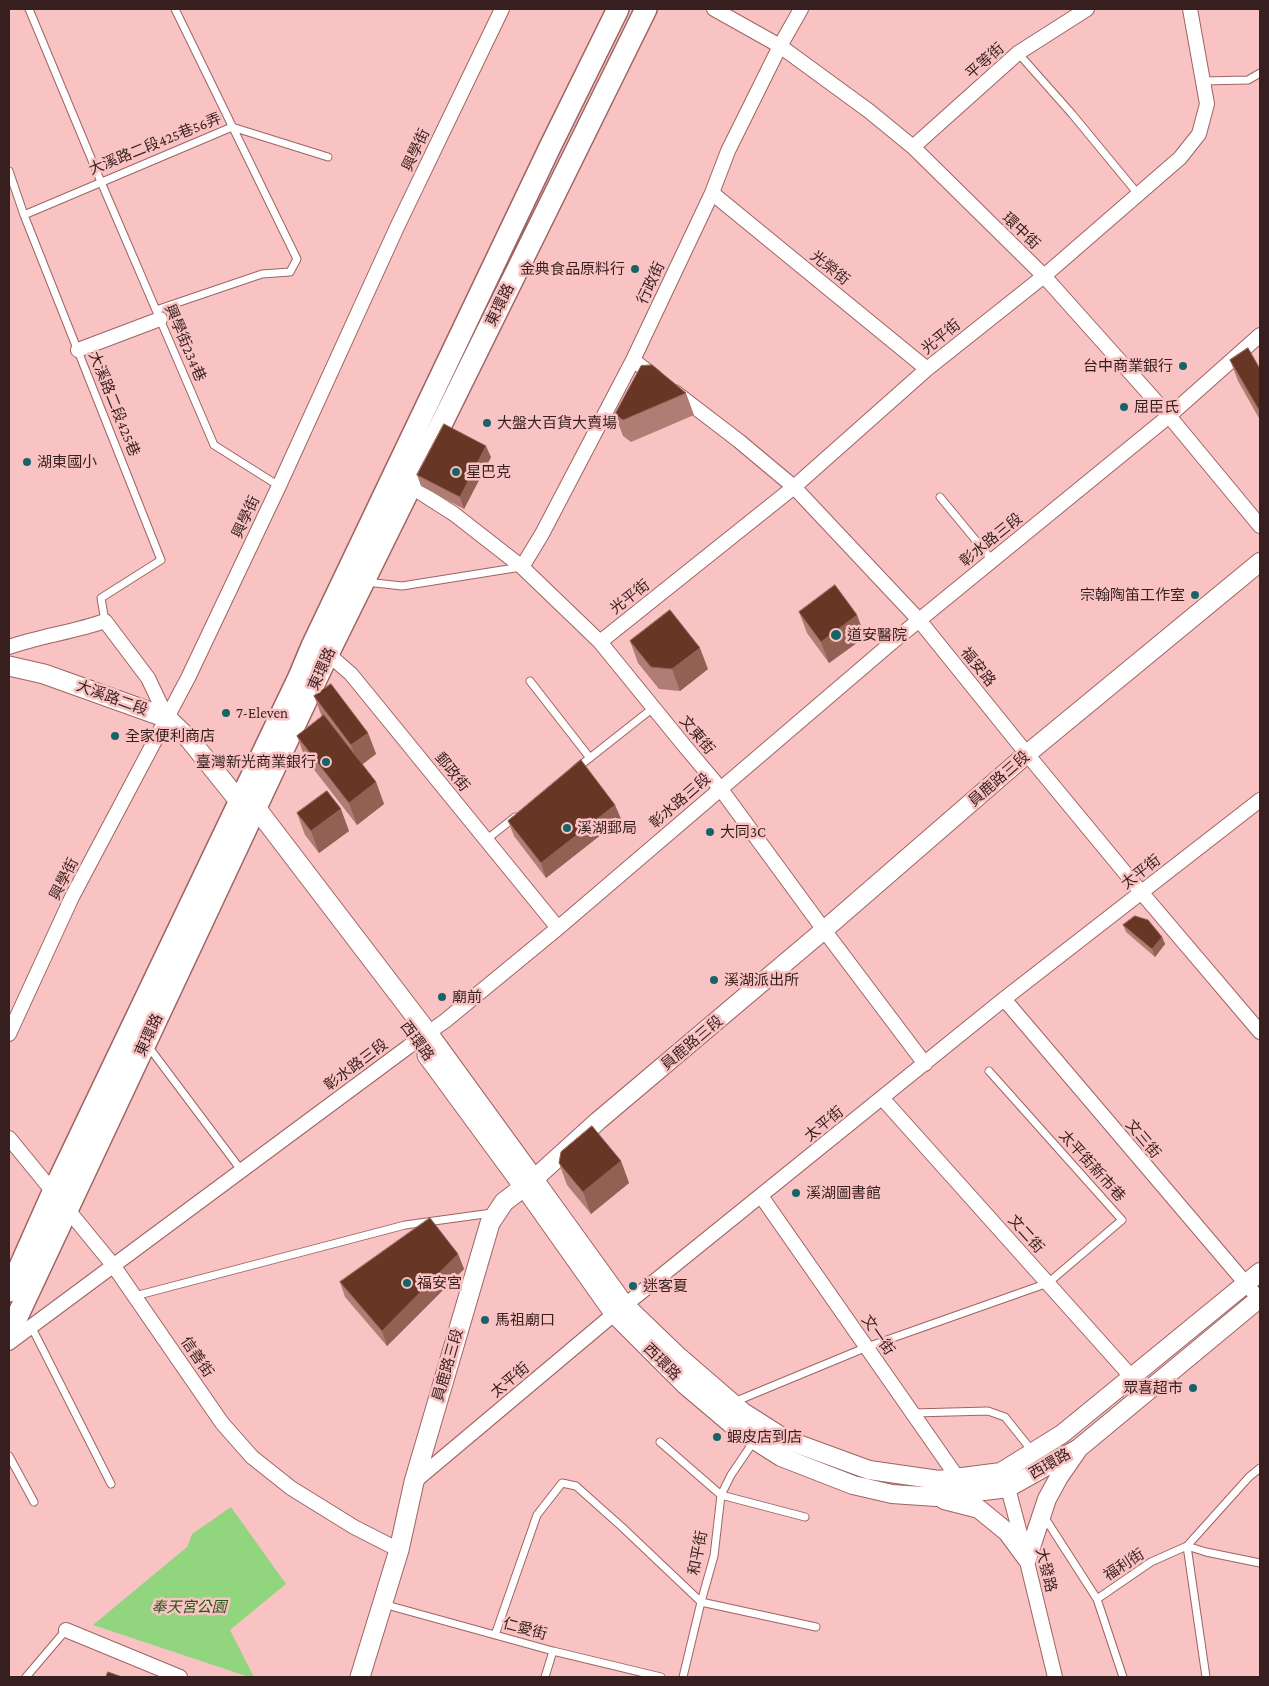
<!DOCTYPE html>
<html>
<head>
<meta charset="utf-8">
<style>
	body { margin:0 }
	#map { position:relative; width:1269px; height:1686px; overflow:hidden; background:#f9c3c3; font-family:"Crimson Pro",serif }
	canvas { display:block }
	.frame { position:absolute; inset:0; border:10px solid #371f1f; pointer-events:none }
</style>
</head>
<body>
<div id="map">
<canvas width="1269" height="1686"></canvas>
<div class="frame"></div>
</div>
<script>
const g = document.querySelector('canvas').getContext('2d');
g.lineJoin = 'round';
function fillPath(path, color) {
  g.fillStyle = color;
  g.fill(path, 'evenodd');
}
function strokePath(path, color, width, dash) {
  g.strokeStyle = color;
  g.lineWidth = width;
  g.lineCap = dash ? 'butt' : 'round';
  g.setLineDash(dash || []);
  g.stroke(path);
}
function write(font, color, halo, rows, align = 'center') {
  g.font = font + ' "Crimson Pro","Noto Sans TC",serif';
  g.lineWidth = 5;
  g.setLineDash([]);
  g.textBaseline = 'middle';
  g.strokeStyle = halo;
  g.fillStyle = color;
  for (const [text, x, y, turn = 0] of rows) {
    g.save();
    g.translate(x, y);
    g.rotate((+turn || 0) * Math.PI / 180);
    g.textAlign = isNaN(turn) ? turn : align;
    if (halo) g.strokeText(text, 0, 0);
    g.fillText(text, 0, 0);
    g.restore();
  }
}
const green = new Path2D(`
	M 231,1507 L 286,1584 L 230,1630 L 254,1677 L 249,1677 L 93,1625 L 187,1547 L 192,1534 Z`);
const service = new Path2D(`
	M 29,9 L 101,182 L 214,445 L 279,486
	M 1018,53 L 1072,114 L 1138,194
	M 1203,81 L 1248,80 L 1260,73
	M 9,171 L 24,215 L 161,560 L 101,598 L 105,621
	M 24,215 L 232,127 L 328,157
	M 156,310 L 262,274 L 290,272 L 297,259 L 175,9
	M 940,497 L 992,560
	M 366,582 L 402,586 L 521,567
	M 530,681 L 590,758
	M 577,768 L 653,708
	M 486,840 L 515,817
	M 148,1046 L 241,1170
	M 135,1296 L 405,1225 L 492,1213
	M 31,1326 L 111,1484
	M 734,1402 L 867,1347 L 1048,1283 L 1122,1220 L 989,1071
	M 914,1413 L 988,1411 L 1005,1417 L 1033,1452
	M 660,1442 L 721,1495 L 805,1517
	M 9,1456 L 34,1502
	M 1043,1515 L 1097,1599
	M 383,1604 L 553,1651 L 661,1677
	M 495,1635 L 537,1515 L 562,1483 L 576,1486 L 622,1527 L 701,1602 L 816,1627
	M 26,1677 L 66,1630
	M 545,1677 L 553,1651
	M 683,1677 L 701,1602 L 714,1556 L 721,1495 L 731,1475 L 754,1441
	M 1123,1677 L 1097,1599 L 1151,1562 L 1187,1546 L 1249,1477 L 1260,1468
	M 1206,1677 L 1187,1546 L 1206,1552 L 1260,1563`);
const minor = new Path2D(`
	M 714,9 L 780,46 L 869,111 L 913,147 L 1044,276 L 1169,416 L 1260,526
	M 913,147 L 1018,53 L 1087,9
	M 712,193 L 927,369
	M 78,350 L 160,319
	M 633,360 L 654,376
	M 675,392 L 739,441 L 794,487 L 919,620 L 1027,754 L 1141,892 L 1260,1032
	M 404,482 L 454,514 L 522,567 L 600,642 L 683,744 L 720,788 L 824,930 L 925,1064
	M 522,567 L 542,534 L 633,360 L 712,193 L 728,151 L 780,46 L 801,9
	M 600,642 L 794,487 L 927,369 L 1044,276 L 1180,158 L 1199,134 L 1207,104 L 1190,9
	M 9,647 C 40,636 74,632 105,621 L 148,678 L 167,718
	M 322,651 L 328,654 L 351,674 L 558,928
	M 1004,999 L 1259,1299
	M 9,1034 L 72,897 L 188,678 L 279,486 L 398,225 L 502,9
	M 882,1098 L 1145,1392
	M 9,1138 L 113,1265 L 222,1423 L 252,1457 L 291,1488 L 354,1527 L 399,1550
	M 761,1196 L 962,1484
	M 9,1343 L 408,1047 L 445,1021 L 558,928 L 896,639 L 1169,416 L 1260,335
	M 1004,1480 L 1008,1488 L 1022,1541 L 1055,1677
	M 414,1482 L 614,1314 L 1004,999 L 1260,800
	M 66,1630 L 180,1677`);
const tertiary = new Path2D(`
	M 1260,562 L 1027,754 L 824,930 L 598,1121 L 534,1179 L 625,1305 L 677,1355 L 743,1412 L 787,1440 L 869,1470 L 939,1480 L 1001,1472 L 1062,1434 L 1260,1272
	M 524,1187 L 614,1314 L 685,1385 L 737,1429 L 781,1457 L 853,1485 L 892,1494 L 936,1497 L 1008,1488 L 1079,1448 L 1260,1298
	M 944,1500 L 979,1509 L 1007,1532 L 1027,1559
	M 1027,1559 L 1047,1499 L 1059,1477 L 1077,1451`);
const secondary = new Path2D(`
	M 9,666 L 44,674 L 167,718 L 190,740 L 239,801 L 246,813
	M 243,803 L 257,809 L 428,1033 L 534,1179 L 504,1202 L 490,1223 L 414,1482 L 399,1550 L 360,1677
	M 427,1055 L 524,1187`);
const primary = new Path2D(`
	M 9,1291 L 53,1192 L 299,677 L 312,646 L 550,147 L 618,9
	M 9,1334 L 328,654 L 646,9`);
const wall = new Path2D(`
	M 1230,360 L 1260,369 L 1260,420 L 1238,381 Z
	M 686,393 L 694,415 L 631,442 L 623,436 L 615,414 Z
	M 491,457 L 464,509 L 421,486 L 417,475 Z
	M 799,612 L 857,615 L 865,637 L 829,663 L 807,633 Z
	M 630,641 L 708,669 L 680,691 L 659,689 L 638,663 Z
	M 314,696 L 368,733 L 376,754 L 362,764 L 376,782 L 384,804 L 357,825 L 305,758 L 297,736 L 322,717 Z
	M 615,805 L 621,819 L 546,878 L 514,836 L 508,821 Z
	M 297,813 L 349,831 L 319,853 L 305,835 Z
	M 1123,925 L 1162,937 L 1165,944 L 1155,957 L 1126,932 Z
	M 621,1161 L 629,1183 L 591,1214 L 567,1185 L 559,1163 Z
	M 458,1254 L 464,1269 L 387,1346 L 345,1297 L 340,1282 Z`);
const shadedWall = new Path2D(`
	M 486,446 L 491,457 L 464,509 L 460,497 Z
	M 857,615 L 865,637 L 829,663 L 821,642 Z
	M 700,648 L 708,669 L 680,691 L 672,669 Z
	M 368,733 L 376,754 L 359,767 L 351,745 Z
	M 376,782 L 384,804 L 357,825 L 349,803 Z
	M 615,805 L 621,819 L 546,878 L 541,863 Z
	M 341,809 L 349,831 L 319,853 L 311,831 Z
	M 1162,937 L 1165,944 L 1155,957 L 1152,949 Z
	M 621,1161 L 629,1183 L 591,1214 L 583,1192 Z
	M 458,1254 L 464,1269 L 387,1346 L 382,1331 Z`);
const building = new Path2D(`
	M 1248,348 L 1260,369 L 1260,409 L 1259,410 L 1230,360 Z
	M 652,365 L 686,393 L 623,420 L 615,414 L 641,366 Z
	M 444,424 L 486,446 L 460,497 L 417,475 Z
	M 835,585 L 857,615 L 821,642 L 799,612 Z
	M 670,610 L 700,648 L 672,669 L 651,667 L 630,641 Z
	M 331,684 L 368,733 L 351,745 L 314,696 Z
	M 324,715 L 376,782 L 349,803 L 297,736 Z
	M 581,760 L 615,805 L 541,863 L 508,821 Z
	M 327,791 L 341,809 L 311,831 L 297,813 Z
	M 1135,916 L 1148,920 L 1162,937 L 1152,949 L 1123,925 Z
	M 592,1126 L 621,1161 L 583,1192 L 559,1163 L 561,1152 Z
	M 430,1218 L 458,1254 L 382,1331 L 340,1282 Z
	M 108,1672 L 122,1677 L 106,1677 Z`);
const markers = [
	[635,269,5,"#156568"],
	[1183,366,5,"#156568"],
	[1124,407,5,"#156568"],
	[487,423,5,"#156568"],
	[27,462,5,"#156568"],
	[456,472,5,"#156568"],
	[1195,595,5,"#156568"],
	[836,635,6,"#156568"],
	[226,713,5,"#156568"],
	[115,736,5,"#156568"],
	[326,762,5,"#156568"],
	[567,828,5,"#156568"],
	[710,832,5,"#156568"],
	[714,980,5,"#156568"],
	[442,997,5,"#156568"],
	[796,1193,5,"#156568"],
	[407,1283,5,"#156568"],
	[633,1286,5,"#156568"],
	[485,1320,5,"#156568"],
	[1193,1388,5,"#156568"],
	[717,1437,5,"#156568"]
];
const streetNames = [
	["平等街",985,61,-42],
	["大溪路二段425巷56弄",155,144,-22],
	["興學街",416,150,-65],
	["環中街",1021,231,44],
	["光榮街",830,268,39],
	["行政街",651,283,-65],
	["東環路",500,305,-64],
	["光平街",941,337,-39],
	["興學街234巷",185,343,67],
	["大溪路二段425巷",114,404,68],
	["興學街",246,517,-65],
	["彰水路三段",991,540,-39],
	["光平街",630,597,-38],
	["福安路",978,667,51],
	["東環路",322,669,-66],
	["大溪路二段",112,698,20],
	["文東街",697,735,50],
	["郵政街",452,772,51],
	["員鹿路三段",999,779,-41],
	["彰水路三段",680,801,-41],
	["太平街",1141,872,-38],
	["興學街",64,879,-63],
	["東環路",149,1035,-65],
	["西環路",417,1041,54],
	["員鹿路三段",692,1043,-40],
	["彰水路三段",356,1065,-37],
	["太平街",824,1124,-39],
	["文三街",1143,1139,50],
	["太平街新市巷",1092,1166,48],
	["文二街",1026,1234,48],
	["文一街",878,1335,55],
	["信善街",197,1357,56],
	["西環路",662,1362,45],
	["員鹿路三段",448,1365,-74],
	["太平街",510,1380,-40],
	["西環路",1050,1464,-30],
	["和平街",698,1553,-79],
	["福利街",1124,1565,-33],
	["大發路",1046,1570,76],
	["仁愛街",525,1629,15]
];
const poiNames = [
	["金典食品原料行",625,269,"right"],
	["台中商業銀行",1173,366,"right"],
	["屈臣氏",1134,407],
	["大盤大百貨大賣場",497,423],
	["湖東國小",37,462],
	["星巴克",466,472],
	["宗翰陶笛工作室",1185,595,"right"],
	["道安醫院",847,635],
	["7-Eleven",236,713],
	["全家便利商店",125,736],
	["臺灣新光商業銀行",316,762,"right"],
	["溪湖郵局",577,828],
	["大同3C",720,832],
	["溪湖派出所",724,980],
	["廟前",452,997],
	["溪湖圖書館",806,1193],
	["福安宮",417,1283],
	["迷客夏",643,1286],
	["馬祖廟口",495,1320],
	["眾喜超市",1183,1388,"right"],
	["蝦皮店到店",727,1437]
];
const parkNames = [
	["奉天宮公園",189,1607]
];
fillPath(green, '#92d57f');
strokePath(service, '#9e6464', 9);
strokePath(minor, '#9e6464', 16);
strokePath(tertiary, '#9e6464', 20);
strokePath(secondary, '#9e6464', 21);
strokePath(primary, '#9e6464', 24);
strokePath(service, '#fff', 7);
strokePath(minor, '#fff', 14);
strokePath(tertiary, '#fff', 18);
strokePath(secondary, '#fff', 19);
strokePath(primary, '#fff', 21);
fillPath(wall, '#b07c74');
fillPath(shadedWall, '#946054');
fillPath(building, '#683625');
strokePath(building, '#946054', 1);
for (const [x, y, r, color] of markers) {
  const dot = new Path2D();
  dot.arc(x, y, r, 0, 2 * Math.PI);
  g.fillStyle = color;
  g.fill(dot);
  strokePath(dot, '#f9c3c3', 2);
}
write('15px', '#371f1f', '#f9c3c3', streetNames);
write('15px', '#371f1f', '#f9c3c3', poiNames, 'left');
write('italic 15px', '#275618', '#f9c3c3', parkNames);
</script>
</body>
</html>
